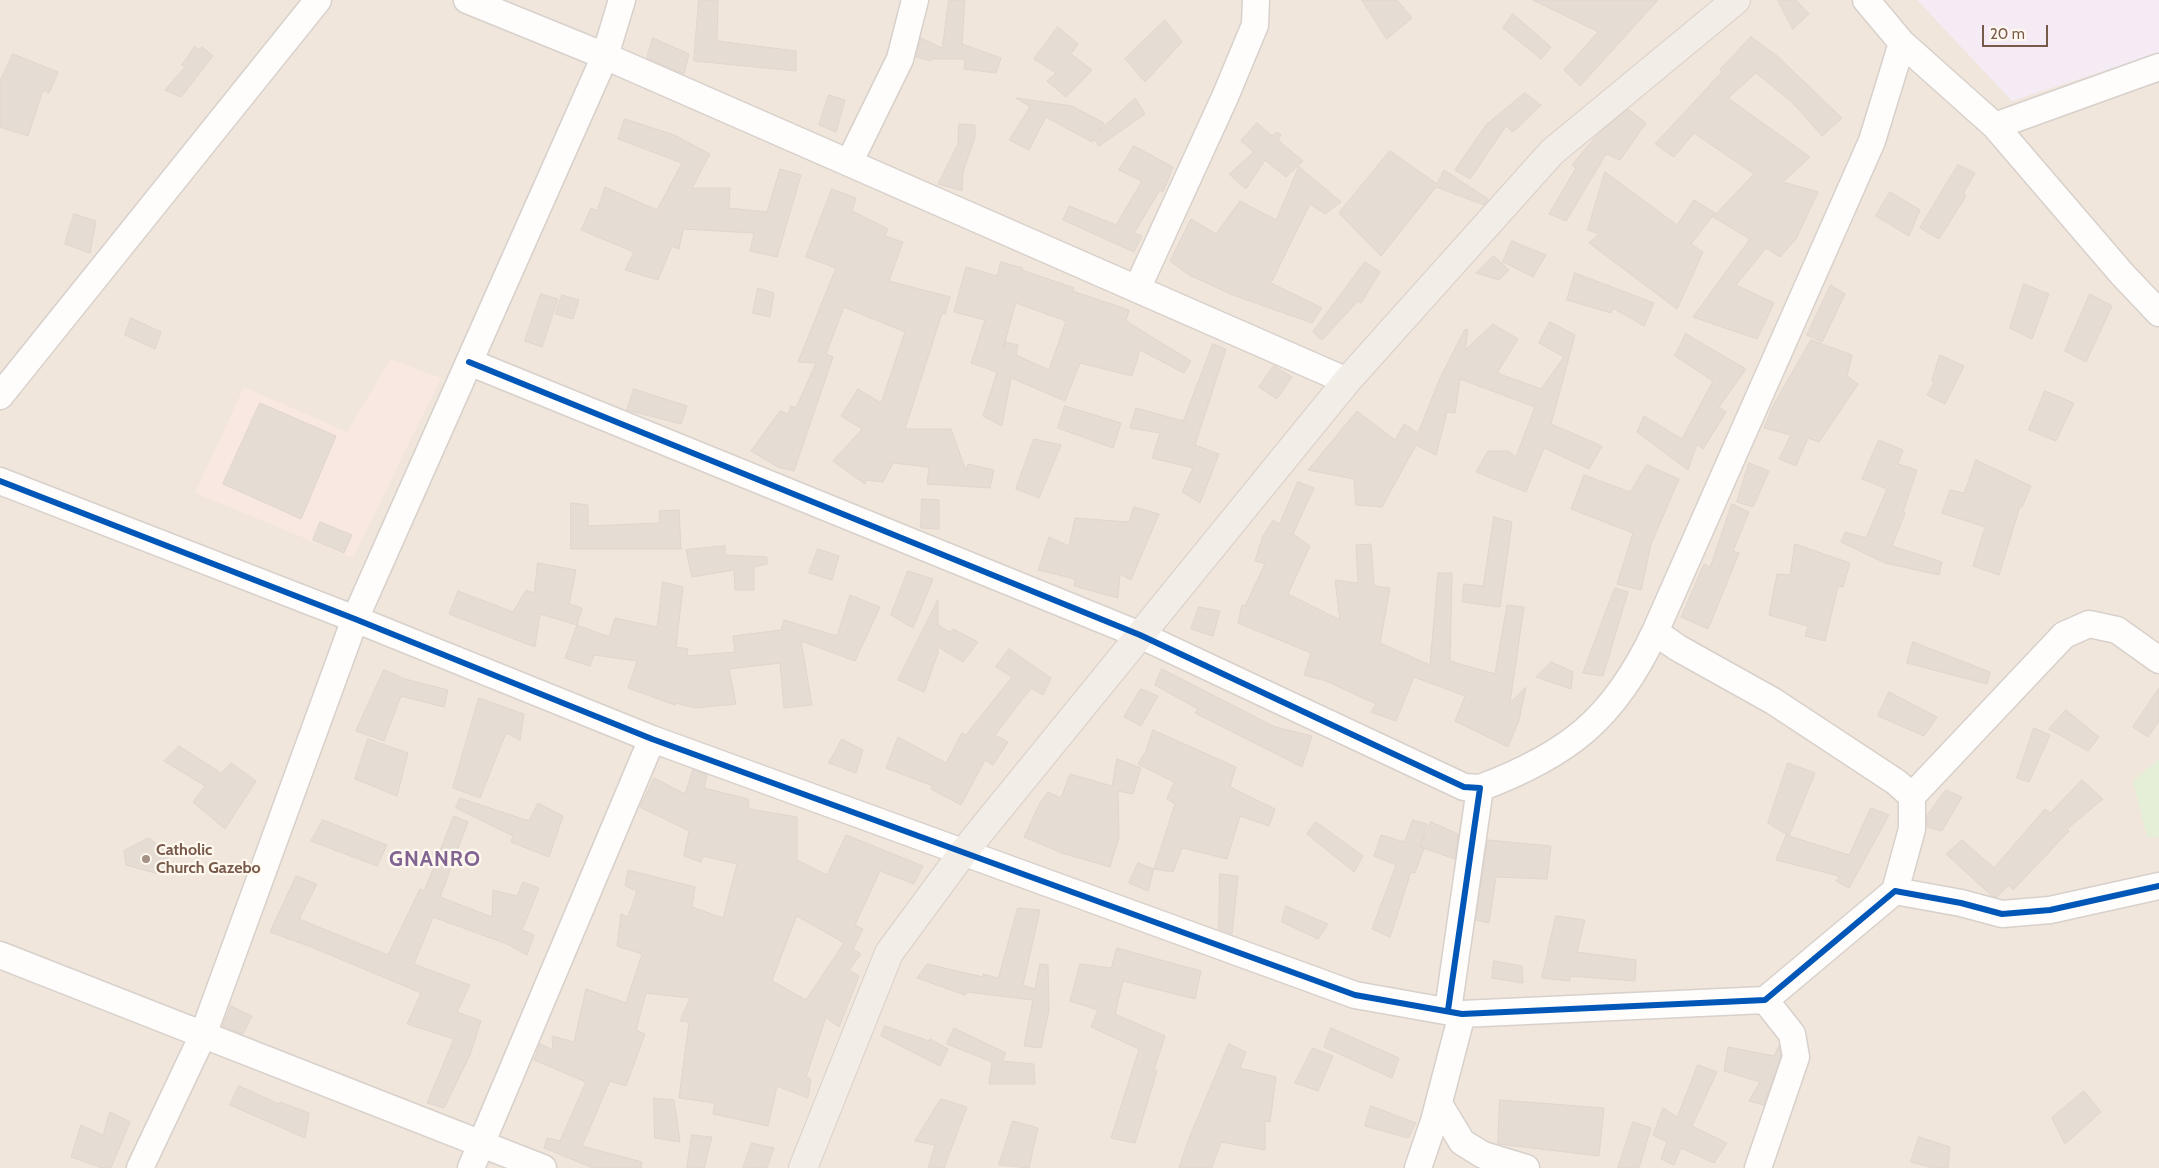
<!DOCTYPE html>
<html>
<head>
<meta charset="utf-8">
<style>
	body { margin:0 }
	#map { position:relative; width:2159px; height:1168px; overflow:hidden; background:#f8f3ed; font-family:Cabin,sans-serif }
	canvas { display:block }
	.scale { position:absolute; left:1982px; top:25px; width:66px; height:22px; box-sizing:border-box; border:2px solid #785a4b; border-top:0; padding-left:6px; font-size:15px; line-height:18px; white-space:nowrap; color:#785a4b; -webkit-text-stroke:4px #fff8ef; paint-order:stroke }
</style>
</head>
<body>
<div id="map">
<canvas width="2159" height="1168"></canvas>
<div class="scale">20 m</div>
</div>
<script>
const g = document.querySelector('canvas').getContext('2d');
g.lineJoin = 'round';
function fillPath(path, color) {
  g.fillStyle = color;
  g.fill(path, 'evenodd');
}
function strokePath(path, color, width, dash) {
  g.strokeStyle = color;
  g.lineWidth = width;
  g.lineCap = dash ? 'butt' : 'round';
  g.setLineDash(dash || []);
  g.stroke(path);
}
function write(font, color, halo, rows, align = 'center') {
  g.font = font + ' Cabin,sans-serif';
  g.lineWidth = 4.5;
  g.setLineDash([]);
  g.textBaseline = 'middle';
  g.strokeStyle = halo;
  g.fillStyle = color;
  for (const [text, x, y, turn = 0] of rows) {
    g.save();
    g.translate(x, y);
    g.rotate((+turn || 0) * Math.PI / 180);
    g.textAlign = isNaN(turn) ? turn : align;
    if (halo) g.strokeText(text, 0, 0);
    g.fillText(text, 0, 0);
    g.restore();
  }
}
const residential = new Path2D(`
	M 0,0 L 2159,0 L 2159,1168 L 0,1168 Z`);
const commercial = new Path2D(`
	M 390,359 L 441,378 L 353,558 L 195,493 L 244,387 L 347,432 Z`);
const education = new Path2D(`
	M 1917,0 L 2159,0 L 2159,53 L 2012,101 Z`);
const green = new Path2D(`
	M 2159,759 L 2159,837 L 2147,837 L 2133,781 Z`);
const building = new Path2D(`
	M 699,0 L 718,0 L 717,41 L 796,51 L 796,71 L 694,61 Z
	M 949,0 L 965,0 L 962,44 L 1001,58 L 996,73 L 964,69 L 965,59 L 931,59 L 931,61 L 916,57 L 921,38 L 942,48 Z
	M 1362,0 L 1397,0 L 1412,18 L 1387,39 Z
	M 1533,0 L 1658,0 L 1580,86 L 1564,70 L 1598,32 Z
	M 1778,0 L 1796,0 L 1809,14 L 1793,29 Z
	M 1513,14 L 1551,47 L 1541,59 L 1503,28 Z
	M 1165,20 L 1182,42 L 1145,82 L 1125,59 Z
	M 1058,27 L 1078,44 L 1071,54 L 1092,70 L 1066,97 L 1047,81 L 1056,73 L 1034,59 Z
	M 1751,37 L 1776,55 L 1842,118 L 1822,136 L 1792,102 L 1756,73 L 1728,98 L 1810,157 L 1783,182 L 1818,192 L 1796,239 L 1780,257 L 1766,248 L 1736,285 L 1774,303 L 1757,339 L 1693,317 L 1750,239 L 1713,217 L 1754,174 L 1694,133 L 1674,157 L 1655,144 L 1722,72 L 1720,70 Z
	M 653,38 L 689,54 L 684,74 L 647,58 Z
	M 195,47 L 200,50 L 202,47 L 213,56 L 181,97 L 165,90 L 185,67 L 182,65 Z
	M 13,54 L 58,72 L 49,93 L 43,90 L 28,136 L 0,127 L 0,81 Z
	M 1525,93 L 1541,105 L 1513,132 L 1506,126 L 1470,179 L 1455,170 L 1486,125 Z
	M 829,95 L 845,100 L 836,132 L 819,125 Z
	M 1016,98 L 1072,106 L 1104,123 L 1098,132 L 1135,98 L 1145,114 L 1099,146 L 1094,139 L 1092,142 L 1046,117 L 1029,150 L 1009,140 L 1030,107 Z
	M 1628,109 L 1646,123 L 1620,160 L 1606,154 L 1566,221 L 1549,214 L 1576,168 L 1572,165 L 1596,136 Z
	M 625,119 L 674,135 L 710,154 L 692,188 L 730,188 L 729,208 L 767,212 L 780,169 L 801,175 L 777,257 L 750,251 L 754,233 L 683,229 L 679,249 L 672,246 L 658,280 L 625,270 L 634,252 L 581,230 L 591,208 L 597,211 L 605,187 L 657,210 L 682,163 L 618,139 Z
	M 1257,123 L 1272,136 L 1277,132 L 1281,135 L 1278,140 L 1303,161 L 1286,177 L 1265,160 L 1246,189 L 1229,174 L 1254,152 L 1241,141 Z
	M 959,124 L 975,125 L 975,137 L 963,172 L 962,191 L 938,184 L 958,144 Z
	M 1134,146 L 1173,167 L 1163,192 L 1160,190 L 1134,233 L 1142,236 L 1134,252 L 1063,220 L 1069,206 L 1116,225 L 1142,181 L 1119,170 Z
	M 1390,151 L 1437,184 L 1444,170 L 1488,199 L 1484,205 L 1436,187 L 1381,256 L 1339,213 Z
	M 1958,165 L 1975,173 L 1963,194 L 1966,196 L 1939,239 L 1920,228 Z
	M 1299,167 L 1341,202 L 1325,214 L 1310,204 L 1271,283 L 1322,308 L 1312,323 L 1233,295 L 1189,275 L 1170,261 L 1191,219 L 1216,234 L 1240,201 L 1276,220 Z
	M 1605,172 L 1677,225 L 1694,200 L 1715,213 L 1691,244 L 1703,252 L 1677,309 L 1589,243 L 1599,234 L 1588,230 Z
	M 832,189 L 856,198 L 852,211 L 888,229 L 885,236 L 903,242 L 889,281 L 950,297 L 945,314 L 942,313 L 905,429 L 951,429 L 966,471 L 968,464 L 994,470 L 990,488 L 927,484 L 929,467 L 893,463 L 883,482 L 866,480 L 865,484 L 833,461 L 862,429 L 841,416 L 858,389 L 881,403 L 905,332 L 844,307 L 826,354 L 833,357 L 794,471 L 778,467 L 751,451 L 780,411 L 788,414 L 791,406 L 796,408 L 816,363 L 798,362 L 836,268 L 806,257 Z
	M 1890,192 L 1920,210 L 1909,236 L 1876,216 Z
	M 74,214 L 96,221 L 90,253 L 65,244 Z
	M 1512,241 L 1546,255 L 1533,277 L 1503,262 Z
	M 1494,256 L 1509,270 L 1499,280 L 1476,273 Z
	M 1001,262 L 1023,268 L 1022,270 L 1074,288 L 1072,291 L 1129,310 L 1126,321 L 1191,361 L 1184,373 L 1140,350 L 1132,376 L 1080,363 L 1065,401 L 1011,378 L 1002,426 L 983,416 L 997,372 L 971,363 L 985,320 L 954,312 L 966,267 L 997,276 ZM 1016,303 L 1066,321 L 1049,370 L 1016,355 L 1018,345 L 1006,342 L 1003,349 Z
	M 1365,262 L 1380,272 L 1361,303 L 1358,301 L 1322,340 L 1313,332 Z
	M 1575,273 L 1654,303 L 1644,326 L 1613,308 L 1611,313 L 1567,300 Z
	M 2024,284 L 2049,294 L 2032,339 L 2010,328 Z
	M 1831,285 L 1845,294 L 1822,342 L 1807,335 Z
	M 758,288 L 774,293 L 770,317 L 753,313 Z
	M 541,294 L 558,299 L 542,347 L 525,341 Z
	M 2090,294 L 2112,306 L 2086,362 L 2065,351 Z
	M 562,295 L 579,300 L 573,319 L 556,314 Z
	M 131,318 L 161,332 L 155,349 L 125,335 Z
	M 1550,322 L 1575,335 L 1551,424 L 1602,446 L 1589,469 L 1544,448 L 1526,492 L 1476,472 L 1488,451 L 1508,451 L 1516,457 L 1535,407 L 1460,379 L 1455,413 L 1447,412 L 1436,455 L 1416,445 L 1382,507 L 1356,505 L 1354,479 L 1308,470 L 1357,411 L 1395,440 L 1404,424 L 1418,433 L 1440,378 L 1465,329 L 1468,330 L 1465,350 L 1493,324 L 1518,339 L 1497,373 L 1541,389 L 1564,357 L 1539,343 Z
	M 1686,334 L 1746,369 L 1719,407 L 1726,412 L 1703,449 L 1697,444 L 1688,470 L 1637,432 L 1644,416 L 1682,439 L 1713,381 L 1675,356 Z
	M 1811,340 L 1852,355 L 1847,376 L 1858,384 L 1819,442 L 1808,438 L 1796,466 L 1779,459 L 1791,435 L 1764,428 L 1772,408 Z
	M 1213,344 L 1226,349 L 1195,445 L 1219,454 L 1200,503 L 1182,492 L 1193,468 L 1152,458 L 1160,433 L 1130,428 L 1136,408 L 1183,421 Z
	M 1940,355 L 1964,366 L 1945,404 L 1927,395 L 1934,383 L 1932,381 Z
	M 1274,366 L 1292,377 L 1277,399 L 1259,387 Z
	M 634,389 L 687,406 L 681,424 L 627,410 Z
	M 2045,391 L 2074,403 L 2056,441 L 2029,430 Z
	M 260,403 L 336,436 L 301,519 L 223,484 Z
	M 1065,406 L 1121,423 L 1113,448 L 1058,428 Z
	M 1034,439 L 1061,445 L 1039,498 L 1016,489 Z
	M 1879,440 L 1903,450 L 1898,464 L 1917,470 L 1903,512 L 1905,513 L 1892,546 L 1942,562 L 1939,575 L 1885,563 L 1841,542 L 1845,532 L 1866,538 L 1887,489 L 1862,479 Z
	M 1976,460 L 2031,486 L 2022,507 L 2020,506 L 1999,575 L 1973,566 L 1985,527 L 1942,513 L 1950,490 L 1964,493 Z
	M 1749,463 L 1769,471 L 1753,507 L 1737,502 Z
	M 1647,465 L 1679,479 L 1651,544 L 1641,590 L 1617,584 L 1633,533 L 1571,509 L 1584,475 L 1630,492 Z
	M 1298,482 L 1314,488 L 1293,534 L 1310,546 L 1288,594 L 1340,620 L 1335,580 L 1358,583 L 1356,545 L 1371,544 L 1374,586 L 1390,588 L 1380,643 L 1430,665 L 1438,573 L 1452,573 L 1450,661 L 1495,674 L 1507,605 L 1524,607 L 1510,703 L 1526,687 L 1519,720 L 1508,747 L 1455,721 L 1465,696 L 1414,677 L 1396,721 L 1371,712 L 1376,704 L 1326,681 L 1304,675 L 1311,653 L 1238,623 L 1242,605 L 1245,606 L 1265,564 L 1255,561 L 1263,536 L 1273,520 L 1279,524 Z
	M 922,499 L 939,500 L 939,529 L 921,528 Z
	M 571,503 L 588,505 L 588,526 L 660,523 L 659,511 L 679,510 L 681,549 L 571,549 Z
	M 1732,504 L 1749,512 L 1733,551 L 1739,553 L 1708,629 L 1681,617 L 1704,564 L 1710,567 Z
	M 1134,507 L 1159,514 L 1131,580 L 1120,574 L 1118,598 L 1074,586 L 1075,579 L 1038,570 L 1049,537 L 1069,546 L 1075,518 L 1129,522 Z
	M 1494,517 L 1512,522 L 1500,607 L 1462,602 L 1464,584 L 1483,586 Z
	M 320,522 L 352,535 L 344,553 L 313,540 Z
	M 1795,544 L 1850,563 L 1843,587 L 1838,586 L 1825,641 L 1805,636 L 1808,626 L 1769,615 L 1777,574 L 1790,575 Z
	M 725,546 L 725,555 L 767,557 L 767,564 L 754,567 L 754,590 L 735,590 L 734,570 L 692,577 L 686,550 Z
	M 818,549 L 839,556 L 832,580 L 809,573 Z
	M 538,563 L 576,570 L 569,604 L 582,608 L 577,625 L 540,614 L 535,647 L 449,614 L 458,591 L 513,612 L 526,590 L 534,593 Z
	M 908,571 L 933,579 L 913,628 L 891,615 Z
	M 663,582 L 683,587 L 676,647 L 688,649 L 687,656 L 735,652 L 733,636 L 781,630 L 784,620 L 837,636 L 850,595 L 880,607 L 855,661 L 801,641 L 812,705 L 784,708 L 780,663 L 729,669 L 736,704 L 695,708 L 676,703 L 675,705 L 628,688 L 637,661 L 594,655 L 590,666 L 565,658 L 577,625 L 609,637 L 615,618 L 657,627 Z
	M 1615,588 L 1628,592 L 1603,676 L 1583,673 Z
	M 938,600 L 938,625 L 950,632 L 953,629 L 978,642 L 963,662 L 938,647 L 938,653 L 924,692 L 898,680 Z
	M 1199,607 L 1220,611 L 1213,636 L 1191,629 Z
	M 1913,642 L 1990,672 L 1987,684 L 1907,663 Z
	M 1009,649 L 1051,678 L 1043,695 L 1031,688 L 995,735 L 1008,742 L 993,765 L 985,760 L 961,805 L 931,789 L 933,786 L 886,768 L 898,737 L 946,763 L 962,733 L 966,735 L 1012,677 L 996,667 Z
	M 1551,662 L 1573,672 L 1571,689 L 1536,677 Z
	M 1162,669 L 1275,727 L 1312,736 L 1302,767 L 1195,713 L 1198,709 L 1155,685 Z
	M 384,670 L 405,679 L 448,690 L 444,707 L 401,696 L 384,741 L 356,731 Z
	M 2159,688 L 2159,721 L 2148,737 L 2133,727 Z
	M 1141,689 L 1158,696 L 1141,726 L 1124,717 Z
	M 1889,692 L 1937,717 L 1924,736 L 1878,716 Z
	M 479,698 L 524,714 L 520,740 L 506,733 L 480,798 L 453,788 Z
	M 2066,710 L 2099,737 L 2088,751 L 2049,729 Z
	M 2034,728 L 2050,735 L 2029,782 L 2017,778 Z
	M 1153,730 L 1236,767 L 1230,787 L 1275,809 L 1269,826 L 1240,816 L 1227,859 L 1182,848 L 1173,872 L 1154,869 L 1175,804 L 1167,799 L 1174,782 L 1138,764 L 1146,751 Z
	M 368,739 L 408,753 L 397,796 L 355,779 Z
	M 842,739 L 863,750 L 856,773 L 829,763 Z
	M 179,746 L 221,773 L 231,763 L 256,781 L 225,829 L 193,802 L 205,786 L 164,761 Z
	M 1117,759 L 1141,768 L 1133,794 L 1118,791 L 1119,837 L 1110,867 L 1062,853 L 1024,837 L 1040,803 L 1048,792 L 1061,798 L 1070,774 L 1112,786 Z
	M 1788,763 L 1815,773 L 1789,836 L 1768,823 Z
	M 693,770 L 707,775 L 704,788 L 748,799 L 749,809 L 797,817 L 797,860 L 827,875 L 846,835 L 923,866 L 914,884 L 880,871 L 855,925 L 863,929 L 853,949 L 861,954 L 849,970 L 859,976 L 839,1027 L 826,1017 L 806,1077 L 811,1079 L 808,1098 L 777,1086 L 768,1126 L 713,1114 L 715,1103 L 679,1098 L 689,1022 L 680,1021 L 690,998 L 646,993 L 636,1030 L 645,1034 L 626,1086 L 610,1081 L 582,1146 L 642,1162 L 641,1168 L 593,1168 L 544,1148 L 547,1138 L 560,1141 L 586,1082 L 534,1060 L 540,1044 L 553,1050 L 552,1036 L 574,1042 L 586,989 L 626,1003 L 642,954 L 617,946 L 621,914 L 628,917 L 637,891 L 625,886 L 628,870 L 695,887 L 692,907 L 723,918 L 737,864 L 703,856 L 701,862 L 684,856 L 689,831 L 640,807 L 654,778 L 685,794 ZM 797,916 L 844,943 L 806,1000 L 772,981 Z
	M 2082,780 L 2103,799 L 2067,829 L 2069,831 L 2013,890 L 2009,885 L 1997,897 L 1992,896 L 1946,854 L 1962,840 L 1994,868 L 2045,809 L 2050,813 Z
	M 1946,790 L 1962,797 L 1942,831 L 1927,827 L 1927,816 Z
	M 460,798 L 529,821 L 538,803 L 563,816 L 549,857 L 511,842 L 513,836 L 456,808 Z
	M 1871,808 L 1889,815 L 1849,888 L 1836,881 L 1839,876 L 1776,860 L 1786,835 L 1849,855 Z
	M 454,816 L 468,822 L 440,897 L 492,917 L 493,890 L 517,896 L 523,882 L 539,888 L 522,930 L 534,935 L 527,955 L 507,944 L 433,917 L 414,964 L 470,985 L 457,1012 L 481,1021 L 470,1055 L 444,1108 L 427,1103 L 454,1039 L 407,1024 L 421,993 L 314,948 L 270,932 L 296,876 L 317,884 L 299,919 L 388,955 L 420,889 L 424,891 Z
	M 323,820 L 387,845 L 377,866 L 311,841 Z
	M 1413,820 L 1427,824 L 1420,847 L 1424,848 L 1415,873 L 1411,872 L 1390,937 L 1372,929 L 1396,865 L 1374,856 L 1381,835 L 1404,842 Z
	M 1316,822 L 1363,856 L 1354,872 L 1307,834 Z
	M 1431,822 L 1458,834 L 1455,859 L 1420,847 Z
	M 149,838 L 169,854 L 162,875 L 126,865 L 124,851 Z
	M 1488,840 L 1551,846 L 1547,879 L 1496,877 L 1489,923 L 1476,920 Z
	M 1138,863 L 1154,869 L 1148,891 L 1129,883 Z
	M 1220,874 L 1238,876 L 1232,934 L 1219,929 Z
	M 1286,906 L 1328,924 L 1318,939 L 1282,922 Z
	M 1018,908 L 1040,910 L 1023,985 L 1035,989 L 1040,964 L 1048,965 L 1049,1010 L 1041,1048 L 1024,1046 L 1033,1000 L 967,992 L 965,995 L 917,978 L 927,964 L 983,977 L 983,974 L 998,978 Z
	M 1556,916 L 1585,920 L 1577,952 L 1636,960 L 1635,981 L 1570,976 L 1570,981 L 1542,978 Z
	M 1117,948 L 1201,971 L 1195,999 L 1123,981 L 1115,1014 L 1165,1036 L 1154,1070 L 1157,1071 L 1135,1143 L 1111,1138 L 1139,1049 L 1091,1027 L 1098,1010 L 1070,1001 L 1080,964 L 1111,968 Z
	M 1494,961 L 1522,966 L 1523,983 L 1492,978 Z
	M 231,1006 L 252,1016 L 243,1034 L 223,1026 Z
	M 885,1026 L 929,1041 L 930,1039 L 948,1049 L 940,1066 L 881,1036 Z
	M 954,1028 L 1006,1053 L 1002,1061 L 1034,1064 L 1035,1084 L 989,1084 L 992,1062 L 947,1044 Z
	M 1331,1028 L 1399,1058 L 1392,1078 L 1324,1047 Z
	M 1229,1044 L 1246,1052 L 1240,1068 L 1276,1077 L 1270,1122 L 1265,1121 L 1265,1150 L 1221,1142 L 1212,1168 L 1179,1168 L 1188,1141 Z
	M 1779,1046 L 1781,1056 L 1764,1105 L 1749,1101 L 1760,1082 L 1724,1071 L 1728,1047 L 1774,1056 Z
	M 1313,1048 L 1333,1056 L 1318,1091 L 1295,1083 Z
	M 1698,1065 L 1717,1072 L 1692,1126 L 1727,1143 L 1714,1163 L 1681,1148 L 1674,1165 L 1661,1159 L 1667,1142 L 1653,1135 L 1663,1108 L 1677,1117 Z
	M 239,1086 L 279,1104 L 280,1102 L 309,1113 L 305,1138 L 230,1105 Z
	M 2084,1091 L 2101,1112 L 2065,1144 L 2052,1118 Z
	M 654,1098 L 674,1100 L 680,1142 L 655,1138 Z
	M 941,1099 L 967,1107 L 944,1168 L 928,1168 L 935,1145 L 915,1141 Z
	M 1500,1100 L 1604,1108 L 1599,1156 L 1498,1144 Z
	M 1371,1106 L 1416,1123 L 1408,1138 L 1365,1126 Z
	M 110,1112 L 130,1122 L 111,1168 L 102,1168 L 71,1157 L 81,1125 L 103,1135 Z
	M 1013,1121 L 1038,1128 L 1029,1168 L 999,1165 Z
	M 1633,1122 L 1651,1128 L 1639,1168 L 1618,1168 Z
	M 692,1135 L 712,1137 L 704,1168 L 687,1168 Z
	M 1919,1137 L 1950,1147 L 1948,1168 L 1933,1168 L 1911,1162 Z
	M 752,1143 L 774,1148 L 767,1168 L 743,1168 Z`);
const minor = new Path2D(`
	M 467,0 L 605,56 L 1347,381
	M 1866,0 L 1902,43 L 1995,126 L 2122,274 L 2159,313
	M 1995,126 L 2159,67
	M 849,163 L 900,59 L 915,0
	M 1137,289 L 1225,97 L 1255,25 L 1256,0
	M 469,362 L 1140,635 L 1464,787 L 1480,788 L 1448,1010
	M 0,396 L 318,0
	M 0,481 L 355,619 L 652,739 L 1355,995 L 1462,1014 L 1765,1000 L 1895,891 L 1961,903 L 2002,914 L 2050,910 L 2159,886
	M 1480,788 C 1568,755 1614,719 1655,632
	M 1912,796 L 2064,635 L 2089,624 L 2117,630 L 2159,660
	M 1895,891 L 1912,829 L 1912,796 L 1896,782 L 1773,701 L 1678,648 L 1655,632 L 1872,141 L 1902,43
	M 0,955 L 543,1168
	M 1439,1104 L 1462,1142 L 1483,1155 L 1526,1168
	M 140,1168 L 203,1035 L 355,619 L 605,56 L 622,0
	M 471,1168 L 652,739
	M 1418,1168 L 1434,1121 L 1462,1014
	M 1758,1168 L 1796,1057 L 1792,1034 L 1765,1000`);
const major = new Path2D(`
	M 803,1168 L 889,953 L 962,854 L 1347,381 L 1552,152 L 1736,0`);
const cycleway = new Path2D(`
	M 469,362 L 1140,635 L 1464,787 L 1480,788 L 1448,1010
	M 0,481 L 355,619 L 652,739 L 1355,995 L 1462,1014 L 1765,1000 L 1895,891 L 1961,903 L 2002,914 L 2050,910 L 2159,886`);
const markers = [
	[146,859,5,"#a59084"]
];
const poiNames = [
	["Catholic",156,850],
	["Church Gazebo",156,868]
];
const districtNames = [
	["GNANRO",435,860]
];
fillPath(residential, '#f1e6db');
fillPath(commercial, '#f8e8e1');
fillPath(education, '#f4ebf4');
fillPath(green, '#e5efd8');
fillPath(building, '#e5dcd4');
strokePath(building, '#e1d6cf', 1);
strokePath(minor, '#d7d0cb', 29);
strokePath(major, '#dad0ca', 30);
strokePath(minor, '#fefdfc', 26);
strokePath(major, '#f2ede6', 28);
strokePath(cycleway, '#0057b8', 6);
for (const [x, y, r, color] of markers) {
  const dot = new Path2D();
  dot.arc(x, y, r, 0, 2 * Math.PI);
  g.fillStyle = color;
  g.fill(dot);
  strokePath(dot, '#fff8ef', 2);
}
write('bold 16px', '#785a4b', '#fff8ef', poiNames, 'left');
g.letterSpacing = '1px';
write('bold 21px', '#826493', '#fff8ef', districtNames);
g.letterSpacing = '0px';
</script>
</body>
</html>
